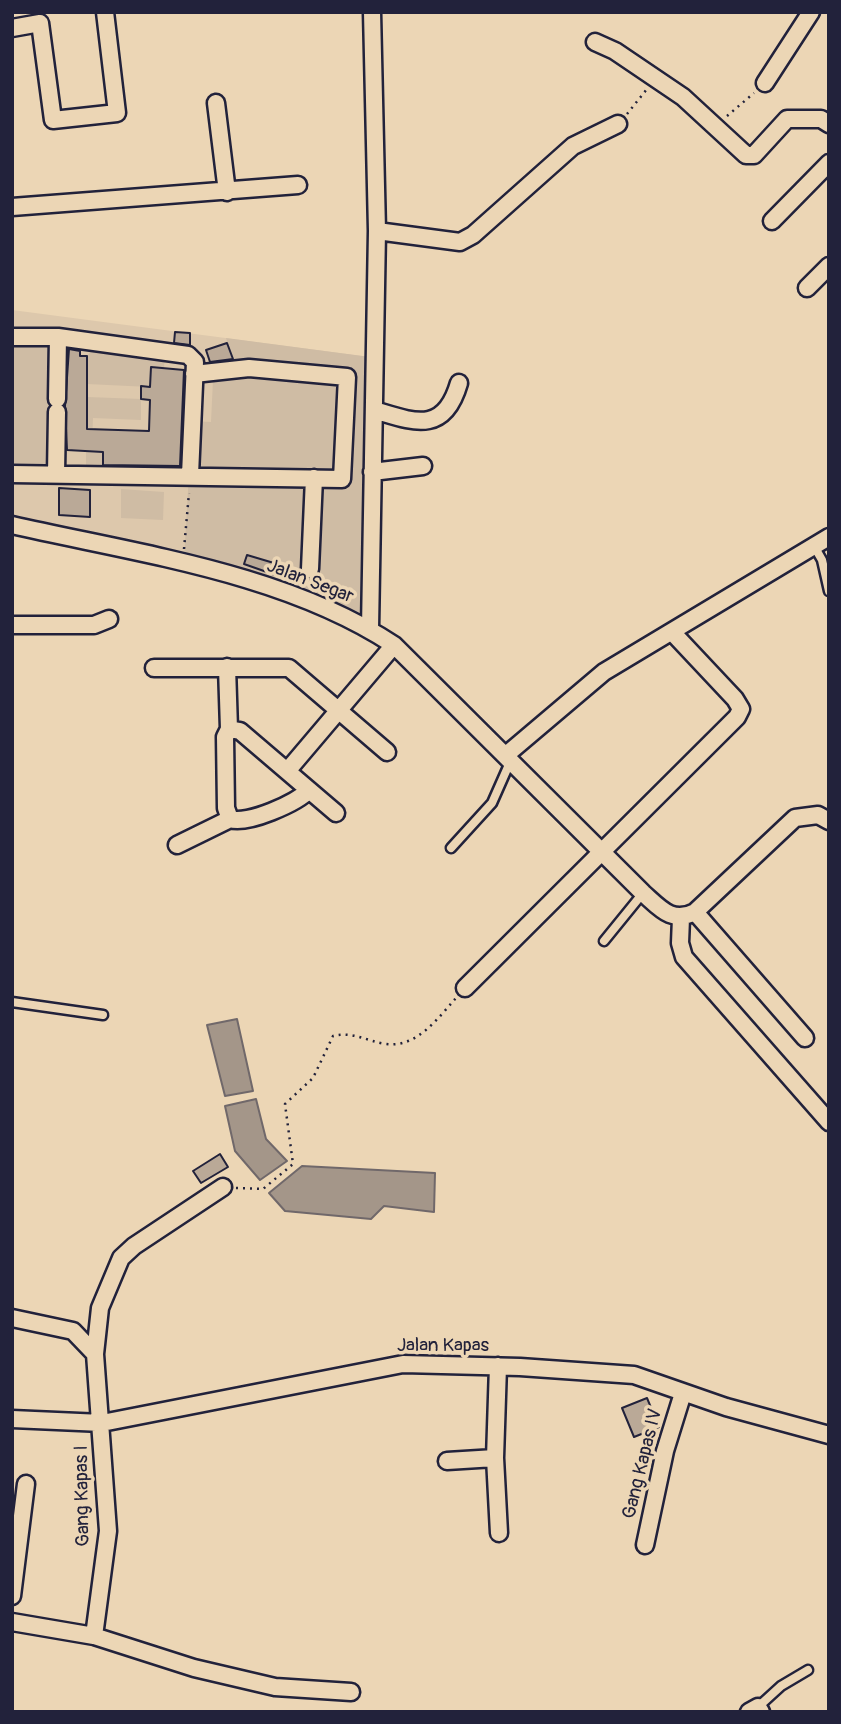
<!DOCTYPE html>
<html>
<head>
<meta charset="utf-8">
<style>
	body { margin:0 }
	#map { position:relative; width:841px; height:1724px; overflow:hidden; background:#ecd6b5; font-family:Pangolin,sans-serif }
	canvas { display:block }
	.frame { position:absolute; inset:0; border:14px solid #22223b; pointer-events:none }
</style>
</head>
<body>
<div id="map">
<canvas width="841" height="1724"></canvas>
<div class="frame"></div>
</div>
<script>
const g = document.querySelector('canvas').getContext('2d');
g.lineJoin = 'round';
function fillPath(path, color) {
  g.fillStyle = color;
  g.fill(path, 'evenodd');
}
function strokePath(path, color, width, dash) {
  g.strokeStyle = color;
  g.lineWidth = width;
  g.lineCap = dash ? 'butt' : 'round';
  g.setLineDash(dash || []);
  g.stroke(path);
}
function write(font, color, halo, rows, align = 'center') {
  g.font = font + ' Pangolin,sans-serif';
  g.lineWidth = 7;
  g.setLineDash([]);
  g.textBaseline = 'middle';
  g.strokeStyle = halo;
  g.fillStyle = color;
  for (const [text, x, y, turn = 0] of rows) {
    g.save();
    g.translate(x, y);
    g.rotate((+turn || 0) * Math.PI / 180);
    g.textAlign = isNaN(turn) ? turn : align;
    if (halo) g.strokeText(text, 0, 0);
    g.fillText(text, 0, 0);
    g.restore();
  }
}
const built = new Path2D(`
	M 12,310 L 370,357 L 283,585 L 12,520 Z`);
const green = new Path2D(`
	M 12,337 L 58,337 L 51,411 L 56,474 L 12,474 Z
	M 226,338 L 370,357 L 366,622 L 184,560 L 192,421 L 211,422 L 213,380 L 194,379 L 236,369 Z
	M 97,345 L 165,354 L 164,368 L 151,367 L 150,387 L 87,384 L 87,356 Z
	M 87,397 L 141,399 L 141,420 L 93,418 L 92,444 L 87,444 Z
	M 86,451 L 103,452 L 103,469 L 86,469 Z
	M 121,489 L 164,492 L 163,520 L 121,518 Z`);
const water = new Path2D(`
	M 237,1019 L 253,1091 L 225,1096 L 207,1025 Z
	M 256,1099 L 266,1139 L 287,1161 L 260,1180 L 235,1151 L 225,1106 Z
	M 302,1166 L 435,1173 L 434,1212 L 384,1206 L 371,1219 L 285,1211 L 269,1193 Z`);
const building = new Path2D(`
	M 175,332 L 190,333 L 190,345 L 174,343 Z
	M 227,343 L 233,359 L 210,362 L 206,350 Z
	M 69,349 L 80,351 L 80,356 L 87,356 L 87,429 L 149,431 L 150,400 L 141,399 L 141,386 L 150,387 L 151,367 L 184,370 L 180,466 L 103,465 L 103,452 L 67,450 L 65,406 Z
	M 59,488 L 90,490 L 90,517 L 59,515 Z
	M 247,555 L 284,566 L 281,577 L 244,564 Z
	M 220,1154 L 228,1167 L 201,1183 L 193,1171 Z
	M 647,1398 L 659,1427 L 634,1437 L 622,1408 Z`);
const path = new Path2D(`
	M 627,114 L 647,89
	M 727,116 L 754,93
	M 184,549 L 189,493
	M 236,1188 L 263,1189 L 293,1164 L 285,1104 L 313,1078 L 333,1036 C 353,1031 366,1041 386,1044 C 417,1048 438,1018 456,998`);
const service = new Path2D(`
	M 814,546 L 822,560 L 829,591
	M 451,848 L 492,803 L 511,760
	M 604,941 L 643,893
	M 12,1002 L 103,1015
	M 758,1707 L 781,1686 L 808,1670`);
const minor = new Path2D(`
	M 12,28 L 40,23 L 53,120 L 117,113 L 105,12
	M 595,42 L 615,51 L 683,97 L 746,155 L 754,155 L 787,119 L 821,119 L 829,124
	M 765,83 L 811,12
	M 216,103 L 227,192
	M 12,207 L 298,185
	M 772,221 L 829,163
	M 377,231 L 460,242 L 473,235 L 573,146 L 618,124
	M 807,288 L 829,266
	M 12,337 L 58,337 L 188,355 L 195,362 L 190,475
	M 57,399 L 58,337
	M 374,410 C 414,422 444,435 459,383
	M 372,472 L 423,466
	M 12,474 L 342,479 L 347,377 L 249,368 L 194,374
	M 56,474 L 57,412
	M 12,525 C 139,554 285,573 394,645 L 643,893 C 660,908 672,924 695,912 L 795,818 L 818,815 L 829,821
	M 310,569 L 314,478
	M 12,625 L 94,625 L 109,619
	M 370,628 L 377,231 L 372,12
	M 227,667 L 229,729 L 225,737 L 226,808 L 230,819
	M 154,668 L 289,668 L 387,752
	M 229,729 L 240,731 L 336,813
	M 506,755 L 604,672 L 829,537
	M 288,770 L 394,645
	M 177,845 L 230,819 C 247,825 297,803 309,790
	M 695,912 L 805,1038
	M 681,918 L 680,943 L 684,957 L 829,1122
	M 465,988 L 737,717 L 741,709 L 735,699 L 673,633
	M 12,1318 L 73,1331 L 95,1354
	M 12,1419 L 102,1423 L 403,1364 L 520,1367 L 634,1375 L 726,1407 L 829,1435
	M 495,1458 L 499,1533
	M 447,1461 L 495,1458 L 498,1366
	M 645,1545 L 665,1451 L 683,1393
	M 12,1596 L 26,1484
	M 12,1622 L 94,1636 L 194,1668 L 275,1687 L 351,1692
	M 94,1636 L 108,1531 L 95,1354 L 100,1308 L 121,1258 L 134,1246 L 223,1187
	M 749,1712 L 758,1707 L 761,1712`);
const streetNames = [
	["Jalan Segar",310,582,21],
	["Jalan Kapas",443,1346],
	["Gang Kapas IV",643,1464,-76],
	["Gang Kapas I",83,1496,-91]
];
fillPath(built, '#ddc8ac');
fillPath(green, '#cfbca4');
fillPath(water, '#a49689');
strokePath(water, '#70686a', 2);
fillPath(building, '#baa997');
strokePath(building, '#22223b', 2);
strokePath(service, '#22223b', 13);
strokePath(minor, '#22223b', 21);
strokePath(path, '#22223b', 2.5, [2, 5]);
strokePath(service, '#ecd6b5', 8);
strokePath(minor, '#ecd6b5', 16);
write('19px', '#22223b', '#ecd6b5', streetNames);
</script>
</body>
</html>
